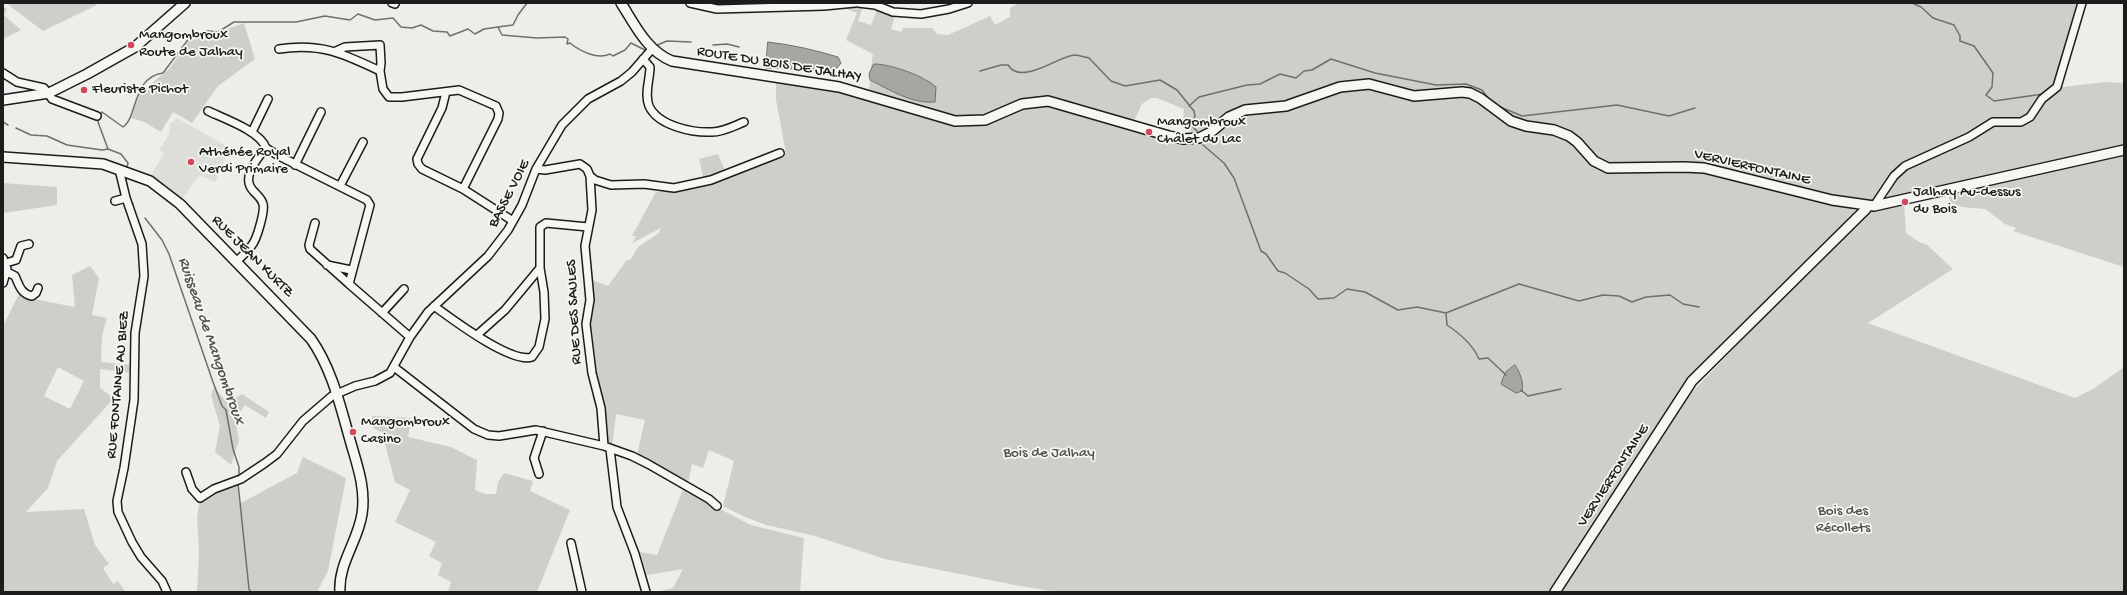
<!DOCTYPE html>
<html>
<head>
<meta charset="utf-8">
<style>
	body { margin:0 }
	#map { position:relative; width:2127px; height:595px; overflow:hidden; background:#edede9; font-family:"Gochi Hand",sans-serif }
	canvas { display:block }
	.frame { position:absolute; inset:0; border:4px solid #1c1c1c; pointer-events:none }
</style>
</head>
<body>
<div id="map">
<canvas width="2127" height="595"></canvas>
<div class="frame"></div>
</div>
<script>
const g = document.querySelector('canvas').getContext('2d');
g.lineJoin = 'round';
function fillPath(path, color) {
  g.fillStyle = color;
  g.fill(path, 'evenodd');
}
function strokePath(path, color, width, dash) {
  g.strokeStyle = color;
  g.lineWidth = width;
  g.lineCap = dash ? 'butt' : 'round';
  g.setLineDash(dash || []);
  g.stroke(path);
}
function write(font, color, halo, rows, align = 'center') {
  g.font = font + ' "Gochi Hand",sans-serif';
  g.lineWidth = 3.5;
  g.setLineDash([]);
  g.textBaseline = 'middle';
  g.strokeStyle = halo;
  g.fillStyle = color;
  for (const [text, x, y, turn = 0] of rows) {
    g.save();
    g.translate(x, y);
    g.rotate((+turn || 0) * Math.PI / 180);
    g.textAlign = isNaN(turn) ? turn : align;
    if (halo) g.strokeText(text, 0, 0);
    g.fillText(text, 0, 0);
    g.restore();
  }
}
const built = new Path2D(`
	M 177,118 L 230,148 L 215,182 L 199,175 L 182,199 L 166,186 L 150,177 L 164,153 L 159,150 L 169,134 L 170,124 Z`);
const green = new Path2D(`
	M 6,3 L 95,3 L 97,5 L 43,31 Z
	M 775,3 L 854,3 L 863,7 L 858,21 L 871,25 L 877,10 L 895,16 L 891,29 L 901,32 L 903,28 L 932,28 L 937,34 L 948,35 L 990,16 L 995,25 L 1010,17 L 1010,8 L 1019,3 L 2080,3 L 2061,82 L 2062,87 L 2106,82 L 2124,83 L 2124,146 L 1885,200 L 1902,171 L 1971,132 L 1906,161 L 1883,197 L 1873,201 L 1725,177 L 1851,207 L 1855,211 L 1854,216 L 1689,378 L 1552,592 L 1058,592 L 1020,586 L 885,559 L 815,536 L 766,525 L 743,516 L 723,506 L 734,461 L 709,450 L 703,468 L 692,464 L 688,483 L 637,455 L 645,420 L 616,414 L 612,447 L 606,445 L 589,334 L 590,279 L 608,286 L 626,261 L 631,259 L 638,247 L 659,233 L 661,228 L 632,243 L 636,236 L 632,236 L 656,192 L 691,188 L 786,153 L 776,100 L 776,78 L 869,94 L 870,80 L 901,95 L 927,79 L 874,65 L 871,69 L 873,54 L 846,40 L 857,13 L 832,3 ZM 1151,98 L 1157,98 L 1184,109 C 1182,123 1185,127 1196,135 C 1175,138 1154,128 1134,121 L 1142,104 Z
	M 3,6 L 7,9 L 4,15 L 21,30 L 3,39 Z
	M 244,23 L 255,59 L 218,86 L 192,123 L 173,112 L 161,132 L 144,122 L 131,118 L 140,93 L 169,69 L 188,42 Z
	M 2124,153 L 2124,267 L 2013,231 L 2016,228 L 2005,224 L 1985,209 L 1962,207 L 1951,203 L 1949,199 L 1950,193 Z
	M 718,154 L 726,173 L 704,180 L 699,159 Z
	M 3,183 L 57,187 L 57,205 L 3,213 Z
	M 1904,203 L 1906,233 L 1921,243 L 1926,244 L 1953,269 L 1868,323 L 2075,398 L 2093,389 L 2124,367 L 2124,592 L 1561,592 L 1692,392 L 1787,293 L 1870,212 L 1881,207 Z
	M 90,266 L 99,278 L 92,315 L 107,318 L 102,336 L 101,362 L 129,365 L 129,373 L 100,369 L 100,388 L 114,398 L 57,461 L 48,488 L 26,512 L 84,509 L 95,545 L 109,564 L 103,568 L 113,584 L 118,581 L 125,591 L 3,592 L 3,326 L 20,292 L 29,298 L 75,307 L 72,275 ZM 58,367 L 84,381 L 70,409 L 44,396 Z
	M 214,387 L 228,403 L 242,394 L 269,412 L 266,418 L 245,405 L 235,419 L 239,440 L 231,465 L 215,452 L 220,426 L 211,395 Z
	M 372,416 L 411,418 L 408,437 L 451,447 L 477,460 L 475,490 L 485,494 L 496,494 L 498,482 L 504,473 L 533,481 L 530,491 L 570,510 L 537,592 L 448,592 L 451,582 L 438,575 L 442,563 L 429,556 L 436,542 L 395,522 L 410,490 L 395,482 L 382,433 L 372,427 Z
	M 303,457 L 346,478 L 328,571 L 317,592 L 197,592 L 199,554 L 197,517 L 199,505 L 206,496 L 238,483 L 239,504 L 297,473 Z
	M 684,487 L 712,505 L 751,525 L 804,538 L 800,592 L 656,592 L 673,588 L 683,569 L 647,575 L 640,552 L 657,555 Z`);
const water = new Path2D(`
	M 768,42 C 793,45 815,50 838,57 L 841,63 L 837,68 L 827,70 L 766,68 Z
	M 876,64 C 893,65 924,76 936,87 L 935,102 C 912,104 890,90 870,80 L 869,74 L 873,65 Z
	M 1515,365 C 1520,373 1524,382 1522,391 L 1516,393 L 1501,384 L 1505,373 Z`);
const stream = new Path2D(`
	M 1912,3 L 1921,7 L 1933,18 L 1954,25 L 1960,36 L 1960,41 L 1974,46 L 1993,73 L 1992,87 L 1986,95 L 1994,101 L 2043,94
	M 498,27 L 513,25 L 518,15 L 527,3
	M 713,45 L 727,44 L 739,47
	M 655,46 L 667,41 L 691,42
	M 980,71 L 1001,65 L 1008,65 C 1021,86 1057,57 1074,55 C 1078,55 1085,57 1089,58 L 1111,81 L 1125,86 L 1160,80 L 1177,90 L 1194,111 L 1195,116 L 1191,125 L 1197,131
	M 1189,106 L 1199,97 L 1247,85 L 1260,84 L 1280,74 L 1296,78 L 1304,71 L 1312,70 L 1331,59 L 1375,73 L 1436,85 L 1466,84 L 1482,90 L 1489,99
	M 1498,106 L 1522,116 L 1617,105 L 1669,116 L 1695,108
	M 3,122 L 8,125
	M 16,128 L 31,135 L 47,136 L 67,145 L 102,150 L 108,149 L 121,154 L 128,163 L 127,167
	M 1203,145 L 1224,163 L 1234,178 L 1261,251 L 1266,254 L 1278,271 L 1285,273 L 1309,289 L 1318,299 L 1334,298 L 1347,289 L 1365,292 L 1398,310 L 1417,307 L 1446,313 L 1447,325 C 1459,333 1473,345 1479,359 L 1488,358 L 1506,375
	M 108,149 L 98,122 L 102,112 L 123,127 C 138,117 132,77 163,73 L 190,37 L 208,31 L 218,32 L 234,22 L 296,22 L 325,16 L 350,20 L 358,14 L 375,20 L 393,18 L 401,27 L 412,28 L 421,25 L 433,31 L 447,32 L 450,36 L 468,29 L 475,34 L 484,29 L 498,27 L 502,35 L 537,38 L 565,37 L 568,39 L 567,44 L 570,43 C 580,51 597,60 610,54 L 613,56 L 625,50 L 631,43 L 645,50
	M 125,176 L 127,188
	M 129,199 L 133,204
	M 145,218 L 162,240 L 169,254 L 213,382 L 222,406 L 226,410 L 233,449 L 239,467 L 239,478
	M 1446,313 L 1519,284 L 1579,301 L 1603,295 L 1619,296 L 1632,302 L 1646,297 L 1670,295 L 1683,304 L 1699,307
	M 1521,390 L 1528,396 L 1561,389
	M 238,483 L 249,589 L 251,592`);
const minor = new Path2D(`
	M 392,3 L 395,4
	M 690,3 L 717,9 L 824,6 L 855,3
	M 858,3 L 875,5 L 893,12 L 921,14 L 949,9 L 968,3
	M 279,49 C 321,43 342,53 380,71 L 383,89 L 389,97 L 402,97 L 459,90 L 496,106 L 499,113 L 498,119 L 463,189
	M 336,51 L 345,47 L 380,45 L 381,63 L 380,71
	M 643,59 L 650,67 C 650,79 644,94 649,106 C 658,126 693,133 712,132 C 723,132 734,126 744,122
	M 3,73 L 17,82 L 44,88 L 52,99 L 97,116
	M 446,92 L 442,108 L 417,159 L 418,164 L 422,169 L 463,189 L 513,221
	M 208,111 C 225,119 260,131 266,148
	M 252,132 L 268,99
	M 295,165 L 321,112
	M 119,169 L 126,198 L 142,244 L 144,276 L 135,333 L 134,400 L 124,468 L 117,501 L 118,512 L 132,542 L 141,557 L 162,581 L 167,592
	M 536,169 L 545,170 L 580,164 L 587,169 L 590,176 L 592,210 L 585,246 L 590,300 L 586,324 L 592,373 L 601,408 L 604,446
	M 590,176 L 595,180 L 611,185 L 644,184 L 674,188 L 711,180 L 780,153
	M 340,186 L 363,142
	M 115,201 L 126,198
	M 1874,206 L 1894,176 L 1905,166 L 1969,137 L 1993,122 L 2021,122 L 2030,117 L 2042,99 L 2057,87 L 2082,3
	M 315,223 L 309,245 L 310,249 L 349,284
	M 3,258 L 7,269 L 3,283
	M 237,261 C 242,256 248,251 252,245 C 257,239 265,211 263,204 C 261,196 253,193 250,186 C 244,174 259,156 266,148 L 279,156 L 367,200 L 370,205 L 349,284 L 410,337
	M 6,263 L 16,260 L 21,246 L 29,244
	M 327,265 L 351,270
	M 7,272 L 15,276 C 19,285 21,294 32,296 L 36,293 L 38,288
	M 434,306 C 452,319 511,364 532,357 L 539,347 L 545,319 L 544,292 L 540,268 L 540,227 L 546,223 L 588,227
	M 382,313 L 404,289
	M 477,335 L 505,310 L 540,268
	M 394,367 L 474,429 L 488,435 L 499,436 L 536,430 L 604,446 L 632,456 L 648,464 L 709,499 L 717,506
	M 610,449 L 617,507 L 635,554 L 646,592
	M 186,472 L 192,489 L 200,498 L 214,489 L 241,479 L 265,463 L 277,454 L 303,421 L 332,396 L 355,386 L 375,381 L 390,373 L 410,337 L 428,312 L 488,256 L 508,230 L 522,205 L 536,169 L 562,125 L 588,99 L 621,81 L 632,72 L 652,49
	M 539,474 L 534,458 L 543,431
	M 571,543 L 582,592`);
const major = new Path2D(`
	M 621,3 C 635,25 647,51 672,61 L 839,87 L 955,121 L 985,120 L 1022,104 L 1048,101 L 1169,136 L 1183,139 L 1199,138 L 1211,132 L 1229,117 L 1245,110 L 1286,106 L 1340,87 L 1369,84 L 1414,96 L 1462,92 L 1470,93 L 1480,98 L 1511,121 L 1526,126 L 1554,130 L 1569,136 L 1577,142 L 1594,161 L 1608,168 L 1684,167 L 1704,168 L 1832,200 L 1874,206 L 2124,150
	M 3,100 L 49,93 L 87,74 L 135,47 L 185,3
	M 3,157 L 103,164 L 150,181 L 180,204 L 311,339 C 332,369 340,405 350,440 C 357,465 366,488 362,514 C 358,541 338,564 340,592
	M 1555,592 L 1692,381 L 1866,209 L 1866,206`);
const markers = [
	[131,45,4,"#d1495b"],
	[84,90,4,"#d1495b"],
	[1149,132,4,"#d1495b"],
	[191,162,4,"#d1495b"],
	[1905,202,4,"#d1495b"],
	[353,432,4,"#d1495b"]
];
const poiNames = [
	["Mangombroux",139,36],
	["Route de Jalhay",139,53],
	["Fleuriste Pichot",92,90],
	["Mangombroux",1157,123],
	["Châlet du Lac",1157,140],
	["Athénée Royal",199,153],
	["Verdi Primaire",199,170],
	["Jalhay Au-dessus",1913,193],
	["du Bois",1913,210],
	["Mangombroux",361,423],
	["Casino",361,440]
];
const streetNames = [
	["ROUTE DU BOIS DE JALHAY",779,65,9],
	["VERVIERFONTAINE",1752,168,13],
	["BASSE VOIE",510,194,-63],
	["RUE JEAN KURTZ",252,257,45],
	["RUE DES SAULES",575,312,-93],
	["RUE FONTAINE AU BIEZ",119,385,-85],
	["VERVIERFONTAINE",1614,476,-57]
];
const parkNames = [
	["Bois de Jalhay",1049,454],
	["Bois des",1843,512],
	["Récollets",1843,529]
];
const waterNames = [
	["Ruisseau de Mangombroux",210,341,71]
];
fillPath(built, '#ddddda');
fillPath(green, '#cececb');
fillPath(water, '#a6a6a3');
strokePath(water, '#6f6f6d', 1);
strokePath(stream, '#6f6f6d', 1.5);
strokePath(minor, '#1c1c1c', 10);
strokePath(major, '#1c1c1c', 12);
strokePath(minor, '#f6f6f2', 7);
strokePath(major, '#f6f6f2', 9);
for (const [x, y, r, color] of markers) {
  const dot = new Path2D();
  dot.arc(x, y, r, 0, 2 * Math.PI);
  g.fillStyle = color;
  g.fill(dot);
  strokePath(dot, '#f6f6f2', 1.5);
}
write('15px', '#1c1c1c', '#f6f6f2', poiNames, 'left');
write('15px', '#1c1c1c', '#f6f6f2', streetNames);
write('15px', '#515151', '#f6f6f2', parkNames);
write('italic 16px', '#535352', '#f6f6f2', waterNames);
</script>
</body>
</html>
